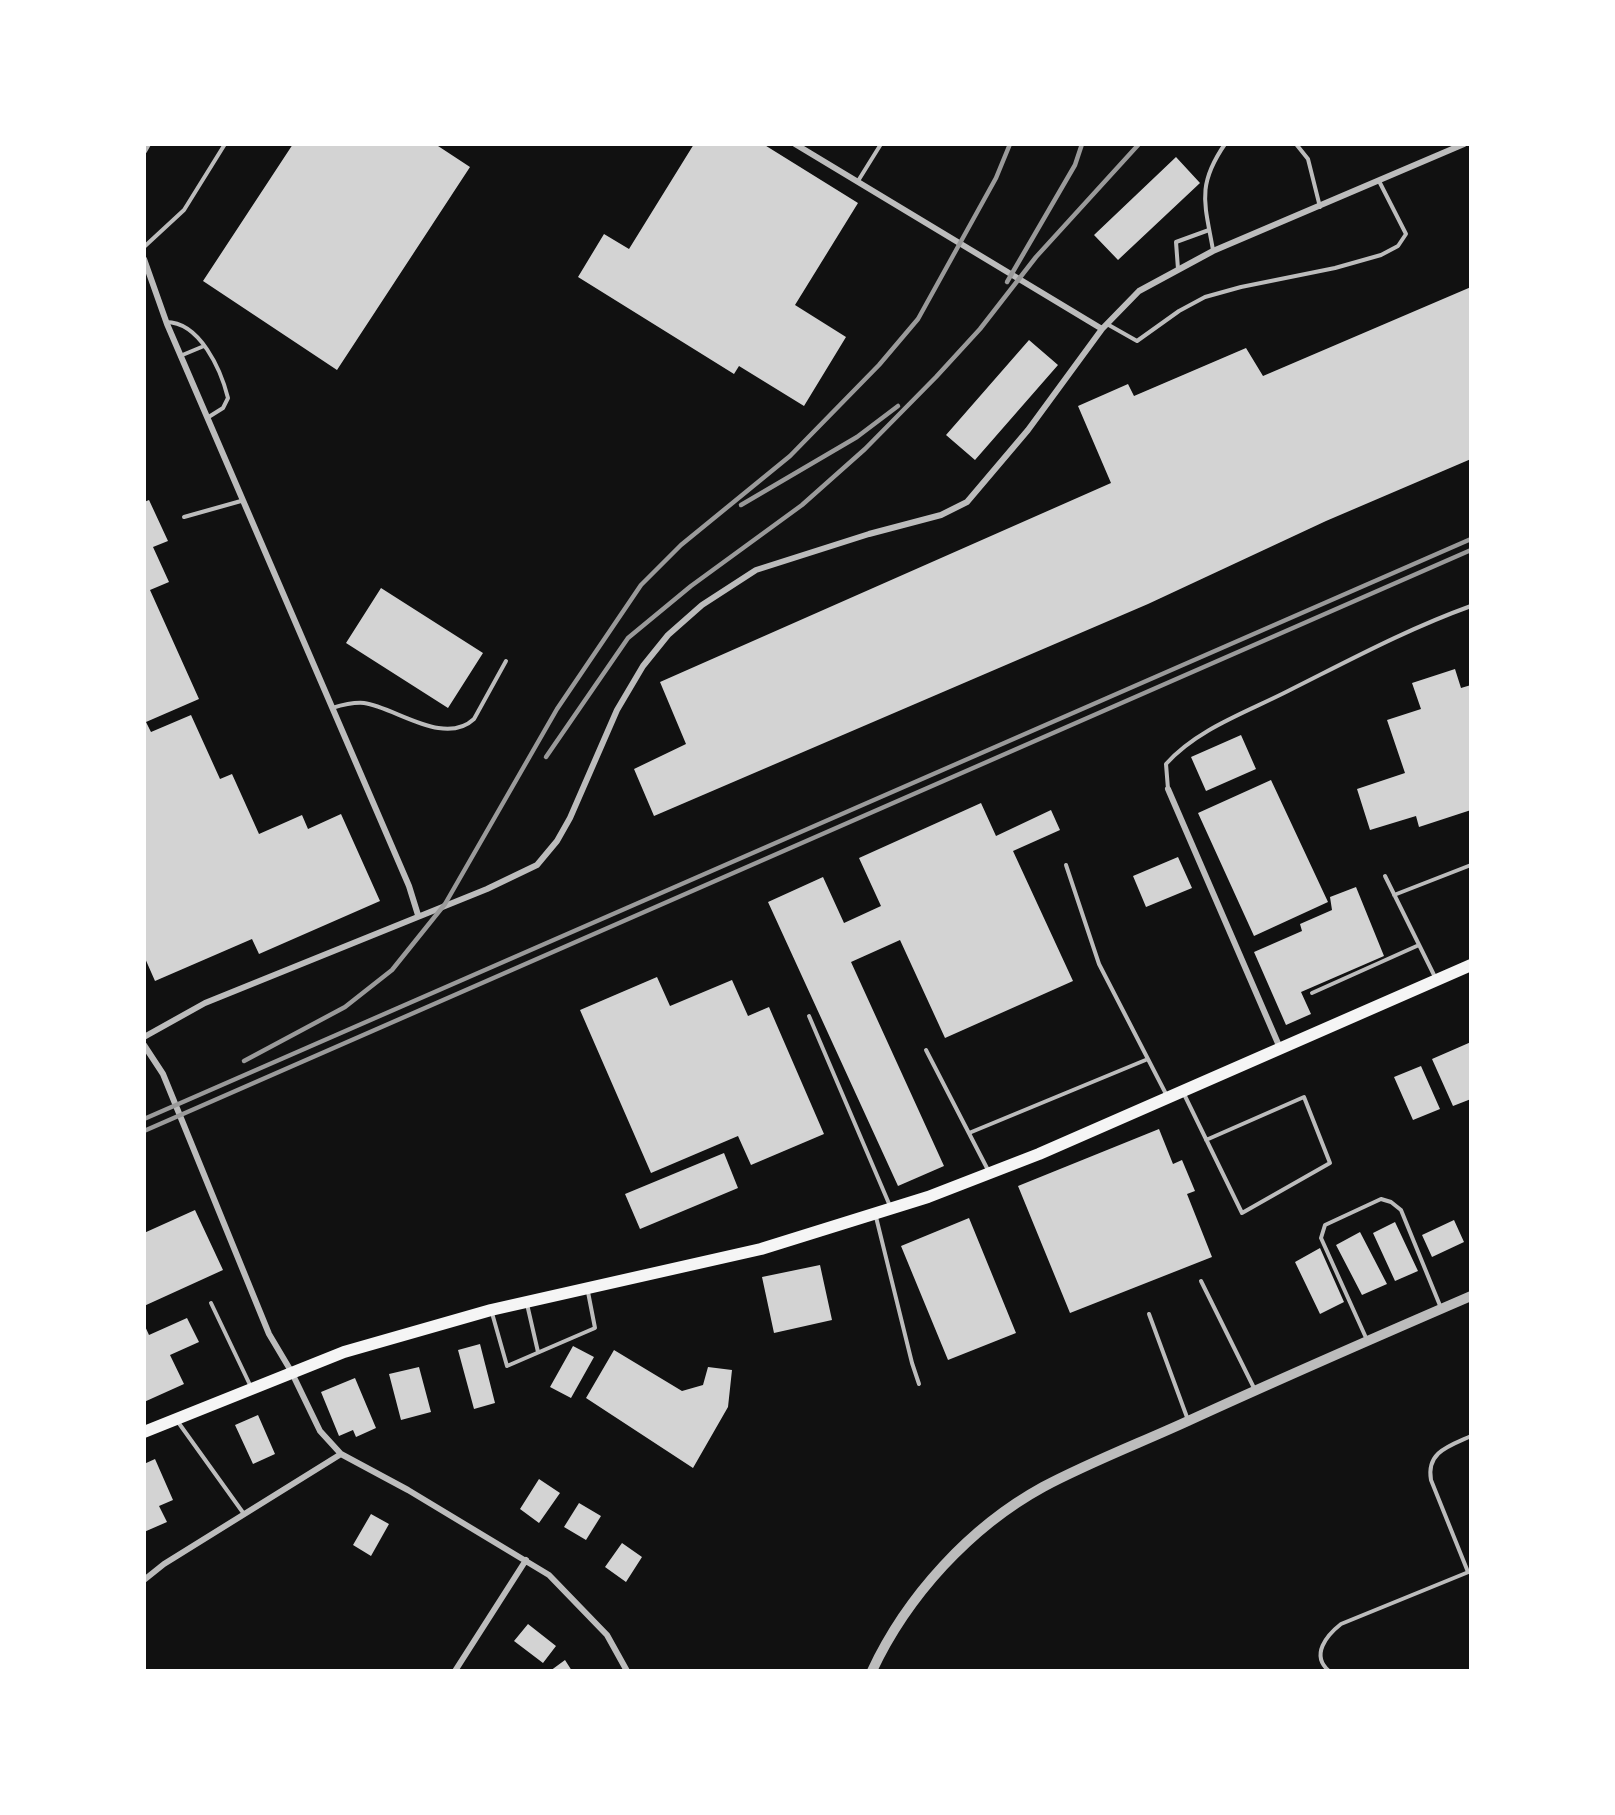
<!DOCTYPE html>
<html>
<head>
<meta charset="utf-8">
<style>
	body { margin:0 }
	#map { position:relative; width:1615px; height:1815px; overflow:hidden; background:#111; font-family:"Alegreya Sans",sans-serif }
	canvas { display:block }
	.frame { position:absolute; inset:0; border:146px solid #fff; pointer-events:none }
</style>
</head>
<body>
<div id="map">
<canvas width="1615" height="1815"></canvas>
<div class="frame"></div>
</div>
<script>
const g = document.querySelector('canvas').getContext('2d');
g.lineJoin = 'round';
function fillPath(path, color) {
  g.fillStyle = color;
  g.fill(path, 'evenodd');
}
function strokePath(path, color, width, dash) {
  g.strokeStyle = color;
  g.lineWidth = width;
  g.lineCap = dash ? 'butt' : 'round';
  g.setLineDash(dash || []);
  g.stroke(path);
}
const building = new Path2D(`
	M 293,144 L 435,144 L 470,167 L 337,370 L 203,281 Z
	M 694,144 L 763,144 L 858,203 L 795,305 L 846,337 L 804,406 L 739,366 L 734,374 L 578,277 L 604,234 L 629,249 Z
	M 1176,157 L 1200,183 L 1118,260 L 1094,235 Z
	M 1471,287 L 1471,459 L 1326,521 L 1148,604 L 654,816 L 634,769 L 686,744 L 660,682 L 1111,483 L 1078,406 L 1128,384 L 1134,396 L 1246,348 L 1263,376 Z
	M 1029,340 L 1058,365 L 975,460 L 946,435 Z
	M 149,500 L 168,541 L 153,547 L 169,582 L 150,590 L 199,699 L 146,722 L 151,732 L 191,715 L 220,779 L 232,774 L 259,834 L 302,815 L 308,829 L 341,814 L 380,901 L 259,954 L 252,939 L 155,981 L 144,956 L 144,502 Z
	M 381,588 L 483,653 L 448,708 L 346,643 Z
	M 1455,669 L 1461,688 L 1471,685 L 1471,810 L 1419,827 L 1416,816 L 1370,830 L 1357,789 L 1405,773 L 1387,720 L 1421,709 L 1412,683 Z
	M 1241,735 L 1256,769 L 1206,791 L 1191,757 Z
	M 1271,780 L 1328,902 L 1254,936 L 1198,813 Z
	M 981,803 L 996,836 L 1051,810 L 1060,830 L 1013,851 L 1073,981 L 945,1038 L 900,940 L 851,962 L 944,1166 L 898,1186 L 768,902 L 823,877 L 844,923 L 881,906 L 859,858 Z
	M 1178,857 L 1192,888 L 1146,907 L 1133,876 Z
	M 1356,887 L 1384,956 L 1301,992 L 1311,1014 L 1286,1025 L 1254,952 L 1302,931 L 1300,924 L 1332,910 L 1330,897 Z
	M 657,977 L 670,1006 L 732,980 L 748,1016 L 769,1007 L 824,1134 L 751,1165 L 738,1136 L 651,1173 L 580,1010 Z
	M 1471,1042 L 1471,1099 L 1453,1106 L 1432,1059 Z
	M 1421,1066 L 1440,1109 L 1413,1120 L 1394,1077 Z
	M 1159,1129 L 1173,1164 L 1182,1160 L 1195,1191 L 1187,1194 L 1212,1257 L 1070,1313 L 1018,1186 Z
	M 724,1153 L 738,1188 L 640,1229 L 625,1194 Z
	M 195,1210 L 223,1270 L 144,1306 L 144,1233 Z
	M 969,1218 L 1016,1333 L 948,1360 L 901,1246 Z
	M 1454,1220 L 1464,1242 L 1432,1257 L 1422,1235 Z
	M 1395,1222 L 1418,1271 L 1395,1281 L 1373,1233 Z
	M 1360,1232 L 1387,1284 L 1362,1295 L 1336,1245 Z
	M 1320,1248 L 1344,1302 L 1320,1314 L 1295,1262 Z
	M 820,1265 L 832,1320 L 774,1333 L 762,1277 Z
	M 187,1318 L 199,1342 L 170,1355 L 184,1384 L 144,1402 L 144,1324 L 149,1335 Z
	M 480,1344 L 495,1403 L 474,1409 L 458,1350 Z
	M 573,1346 L 594,1357 L 571,1398 L 550,1387 Z
	M 614,1350 L 682,1391 L 703,1385 L 708,1367 L 732,1370 L 728,1407 L 693,1468 L 586,1398 Z
	M 419,1367 L 431,1412 L 401,1420 L 389,1374 Z
	M 355,1378 L 376,1428 L 356,1437 L 353,1430 L 339,1436 L 321,1392 Z
	M 258,1415 L 275,1454 L 253,1464 L 235,1425 Z
	M 155,1459 L 173,1500 L 159,1506 L 167,1522 L 144,1532 L 144,1464 Z
	M 539,1479 L 560,1493 L 539,1523 L 520,1509 Z
	M 579,1503 L 601,1516 L 586,1540 L 564,1527 Z
	M 371,1514 L 389,1524 L 371,1556 L 353,1545 Z
	M 622,1543 L 642,1557 L 626,1582 L 605,1567 Z
	M 528,1624 L 556,1646 L 543,1663 L 514,1641 Z
	M 565,1660 L 572,1671 L 550,1671 Z`);
const service = new Path2D(`
	M 1296,144 L 1308,159 L 1320,207
	M 858,181 L 881,144
	M 144,247 L 184,210 L 225,144
	M 1213,250 C 1205,204 1196,186 1225,144
	M 1178,269 L 1176,242 L 1209,230
	M 166,322 C 200,322 221,370 228,398 L 223,408 L 207,418
	M 1107,324 L 1137,341 L 1179,311 L 1205,297 L 1241,287 L 1335,268 L 1381,255 L 1398,246 L 1406,234 L 1379,181
	M 180,356 L 204,346
	M 184,517 L 241,501
	M 332,708 C 342,705 353,702 364,703 C 395,707 444,747 474,719 L 506,661
	M 1168,789 L 1166,764 C 1197,729 1247,712 1288,691 C 1348,661 1407,629 1471,606
	M 1066,865 L 1099,964 L 1166,1094
	M 1385,876 L 1435,977
	M 1394,895 L 1471,865
	M 1312,993 L 1419,945
	M 809,1016 L 890,1206
	M 926,1050 L 989,1172
	M 1183,1092 L 1242,1213 L 1330,1163 L 1304,1097 L 1206,1140
	M 969,1133 L 1148,1059
	M 876,1217 L 912,1363 L 919,1384
	M 1201,1281 L 1254,1388
	M 211,1303 L 251,1387
	M 527,1304 L 538,1352
	M 492,1313 L 507,1366 L 595,1328 L 588,1292
	M 1149,1314 L 1188,1420
	M 1367,1340 L 1321,1238 L 1325,1225 L 1381,1199 L 1391,1202 L 1401,1210 L 1441,1308
	M 178,1422 L 244,1514
	M 1468,1572 L 1431,1480 C 1426,1452 1449,1446 1471,1436
	M 1329,1671 C 1310,1655 1327,1635 1341,1624 L 1471,1571`);
const minor = new Path2D(`
	M 795,144 L 1102,329
	M 144,151 L 148,144
	M 144,259 L 167,324 L 409,886 L 418,915
	M 1168,789 L 1280,1048
	M 144,1037 L 205,1003 L 487,889 L 537,865 L 557,841 L 570,818 L 617,710 L 643,666 L 668,635 L 702,605 L 756,570 L 869,534 L 941,515 L 967,502 L 1028,430 L 1102,329 L 1139,291 L 1213,251 L 1464,144
	M 144,1045 L 163,1074 L 269,1334 L 291,1371 L 320,1431 L 341,1454 L 408,1490 L 549,1575 L 607,1635 L 627,1671
	M 144,1580 L 164,1564 L 341,1454
	M 455,1671 L 526,1560`);
const tertiary = new Path2D(`
	M 872,1671 C 907,1596 970,1527 1043,1487 C 1090,1462 1140,1443 1188,1421 C 1282,1378 1376,1337 1471,1296`);
const secondary = new Path2D(`
	M 144,1432 L 344,1352 L 491,1310 L 761,1249 L 928,1197 L 1039,1154 L 1471,965`);
const rail = new Path2D(`
	M 1007,282 L 1075,165 L 1082,144
	M 741,505 L 857,437 L 898,406
	M 546,757 L 628,638 L 691,586 L 802,505 L 865,449 L 936,377 L 980,329 L 1036,257 L 1139,144
	M 244,1061 L 345,1007 L 392,970 L 445,904 L 557,709 L 641,585 L 681,545 L 790,456 L 879,365 L 918,319 L 996,178 L 1010,144
	M 144,1119 L 1471,539
	M 144,1131 L 1471,550`);
fillPath(building, '#d3d3d3');
strokePath(service, '#bcbcbc', 4);
strokePath(minor, '#bcbcbc', 6);
strokePath(tertiary, '#bcbcbc', 10);
strokePath(secondary, '#f5f5f5', 12);
strokePath(rail, '#9a9a9a', 4.5);
</script>
</body>
</html>
